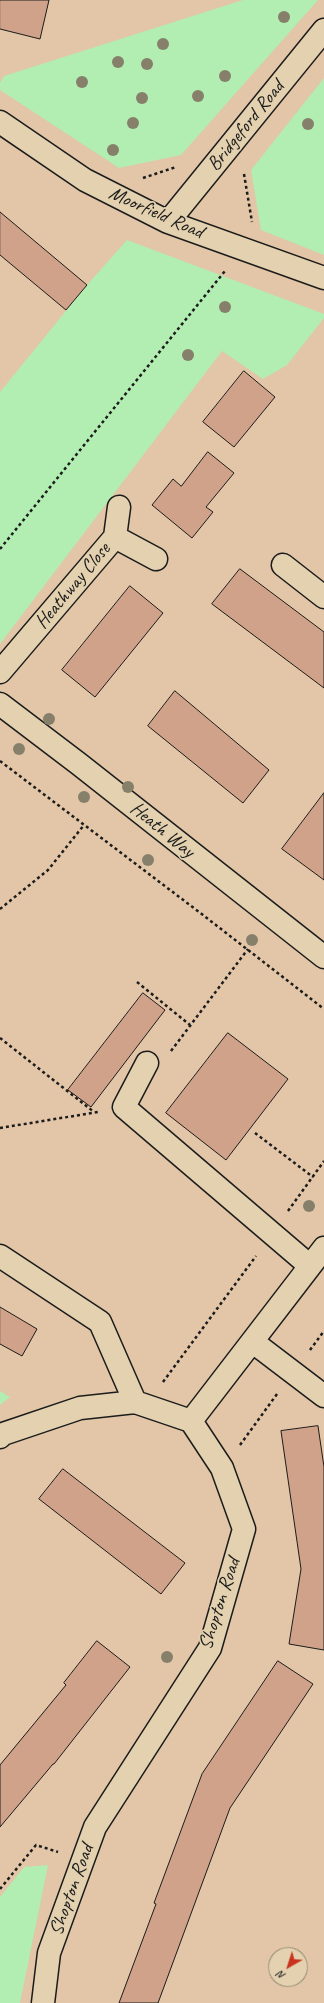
<!DOCTYPE html>
<html>
<head>
<meta charset="utf-8">
<style>
	body { margin:0 }
	#map { position:relative; width:324px; height:2003px; overflow:hidden; background:#e2c6a7; font-family:Caveat,sans-serif }
	canvas { display:block }
	.north { position:absolute; left:268px; top:1947px; width:40px; height:40px; box-sizing:border-box; background:#e3d1af; border:1px solid #938974; border-radius:50%; rotate:219deg; font-size:11px; font-weight:700; line-height:16px; text-align:center; color:#1c1c1c }
	.north::after { content:''; display:block; margin:auto; width:14px; height:18px; background:#c8321e; clip-path:polygon(50% 0,100% 100%,50% 72%,0 100%) }
</style>
</head>
<body>
<div id="map">
<canvas width="324" height="2003"></canvas>
<div class="north">N</div>
</div>
<script>
const g = document.querySelector('canvas').getContext('2d');
g.lineJoin = 'round';
function fillPath(path, color) {
  g.fillStyle = color;
  g.fill(path, 'evenodd');
}
function strokePath(path, color, width, dash) {
  g.strokeStyle = color;
  g.lineWidth = width;
  g.lineCap = dash ? 'butt' : 'round';
  g.setLineDash(dash || []);
  g.stroke(path);
}
function write(font, color, halo, rows, align = 'center') {
  g.font = font + ' Caveat,sans-serif';
  g.lineWidth = 3.5;
  g.setLineDash([]);
  g.textBaseline = 'middle';
  g.strokeStyle = halo;
  g.fillStyle = color;
  for (const [text, x, y, turn = 0] of rows) {
    g.save();
    g.translate(x, y);
    g.rotate((+turn || 0) * Math.PI / 180);
    g.textAlign = isNaN(turn) ? turn : align;
    if (halo) g.strokeText(text, 0, 0);
    g.fillText(text, 0, 0);
    g.restore();
  }
}
const green = new Path2D(`
	M 243,0 L 318,0 L 181,155 L 119,168 L 0,90 L 0,83 L 4,76 Z
	M 324,78 L 324,255 L 261,230 L 251,170 Z
	M 127,240 L 324,314 L 324,318 L 287,365 L 263,379 L 222,351 L 0,644 L 0,392 L 87,285 Z
	M 0,1391 L 10,1397 L 0,1405 Z
	M 48,1865 L 20,2003 L 0,2003 L 0,1897 L 24,1867 Z`);
const building = new Path2D(`
	M 0,0 L 49,0 L 40,39 L 0,29 Z
	M 0,212 L 87,285 L 66,310 L 0,255 Z
	M 244,371 L 275,397 L 234,447 L 203,422 Z
	M 208,452 L 234,473 L 206,507 L 213,512 L 192,538 L 152,505 L 173,479 L 181,486 Z
	M 240,569 L 324,632 L 324,688 L 212,604 Z
	M 130,586 L 163,613 L 95,697 L 62,670 Z
	M 175,691 L 269,770 L 243,803 L 148,726 Z
	M 324,793 L 324,880 L 282,849 Z
	M 143,993 L 165,1010 L 91,1107 L 68,1090 Z
	M 228,1033 L 288,1079 L 226,1160 L 166,1113 Z
	M 0,1307 L 37,1329 L 22,1356 L 0,1344 Z
	M 318,1426 L 324,1467 L 324,1650 L 289,1644 L 301,1569 L 281,1431 Z
	M 63,1469 L 185,1563 L 161,1594 L 39,1499 Z
	M 97,1641 L 130,1667 L 54,1764 L 53,1764 L 0,1827 L 0,1765 L 66,1685 L 64,1683 Z
	M 278,1661 L 313,1684 L 230,1808 L 158,2003 L 119,2003 L 156,1904 L 154,1903 L 202,1774 Z`);
const path = new Path2D(`
	M 244,174 L 252,222
	M 143,178 L 176,167
	M 0,549 L 225,271
	M 0,761 L 203,915 L 324,1009
	M 0,909 L 48,870 L 84,825
	M 137,982 L 190,1025
	M 0,1038 L 94,1112
	M 171,1051 L 248,949
	M 0,1128 L 98,1112
	M 255,1133 L 313,1177
	M 288,1211 L 324,1161
	M 310,1350 L 324,1331
	M 163,1382 L 256,1256
	M 240,1445 L 277,1394
	M 0,1889 L 36,1845 L 58,1852`);
const minor = new Path2D(`
	M 0,122 L 85,180 L 168,222 L 324,278
	M 168,222 L 324,30
	M 115,537 L 119,507
	M 283,565 L 324,597
	M 0,672 L 115,537 L 156,559
	M 0,704 L 79,764 L 324,957
	M 147,1063 L 124,1107 L 310,1266
	M 0,1256 L 100,1322 L 135,1402
	M 253,1342 L 324,1396
	M 0,1437 L 3,1434 L 80,1408 L 135,1402 L 191,1421
	M 43,2003 L 49,1953 L 95,1827 L 210,1648 L 244,1529 L 222,1468 L 191,1421 L 324,1248`);
const trees = [
	[284,17],
	[163,44],
	[118,62],
	[147,64],
	[225,76],
	[82,82],
	[198,96],
	[142,98],
	[133,123],
	[308,124],
	[113,150],
	[225,307],
	[188,355],
	[49,719],
	[19,749],
	[128,787],
	[84,797],
	[148,860],
	[252,940],
	[309,1206],
	[167,1657]
];
const streetNames = [
	["Bridgeford Road",246,126,-51],
	["Moorfield Road",156,213,24],
	["Heathway Close",73,586,-50],
	["Heath Way",162,830,39],
	["Shopton Road",220,1604,-72],
	["Shopton Road",72,1890,-70]
];
fillPath(green, '#b2edb2');
fillPath(building, '#d1a28a');
strokePath(building, '#1c1c1c', 1);
strokePath(minor, '#1c1c1c', 25);
strokePath(path, '#1c1c1c', 2.5, [3, 3]);
strokePath(minor, '#e3d1af', 22);
g.fillStyle = '#86806b';
for (const [x, y] of trees) {
  g.beginPath();
  g.arc(x, y, 6, 0, 2 * Math.PI);
  g.fill();
}
write('20px', '#1c1c1c', '#e3d1af', streetNames);
</script>
</body>
</html>
